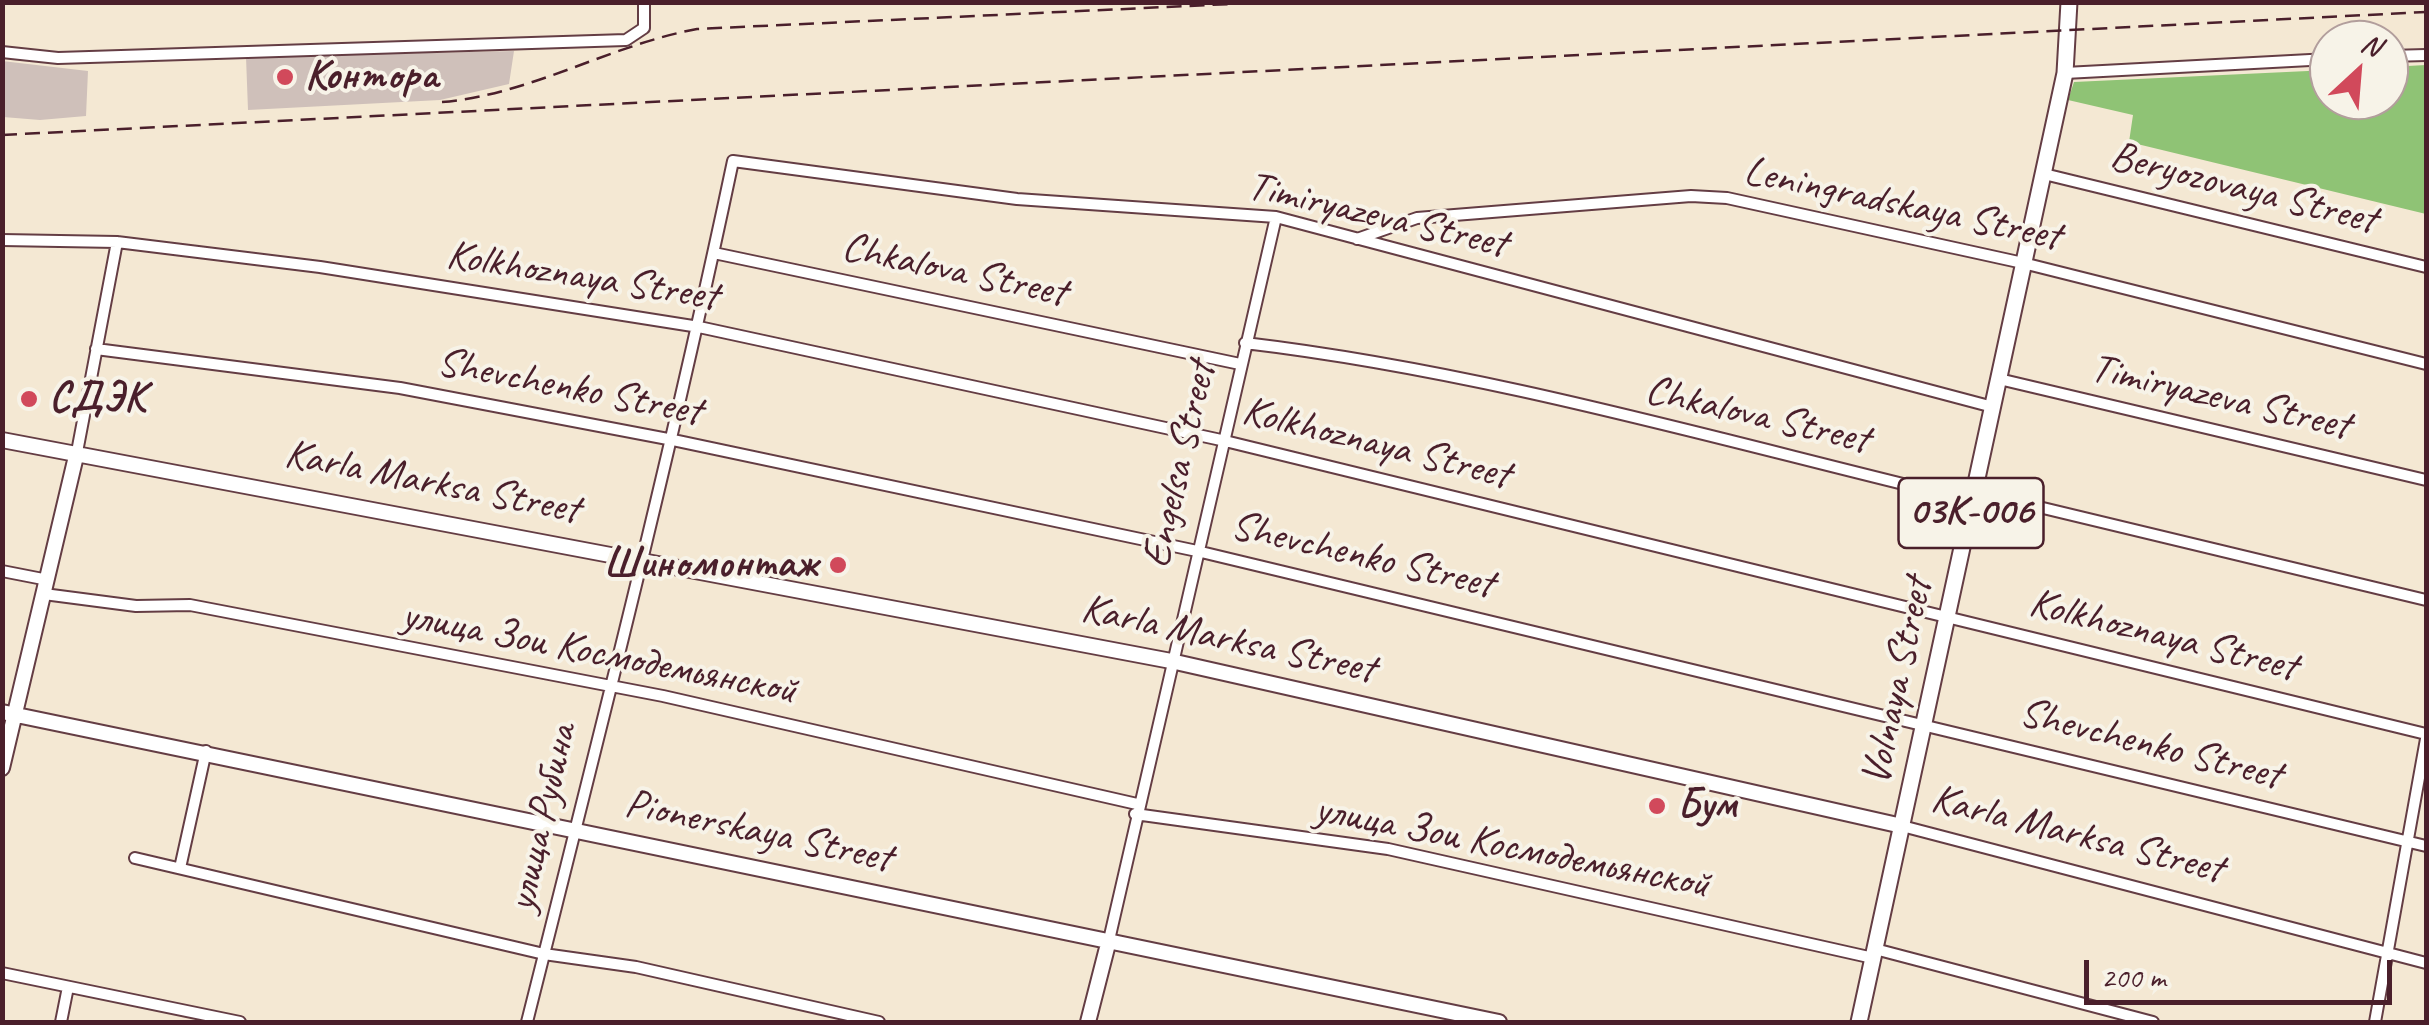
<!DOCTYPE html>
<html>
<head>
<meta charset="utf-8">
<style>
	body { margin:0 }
	#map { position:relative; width:2429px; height:1025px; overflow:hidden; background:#f4e8d3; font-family:Caveat,sans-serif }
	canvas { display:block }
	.frame { position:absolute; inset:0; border:5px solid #4a1f2b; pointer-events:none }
	.north { position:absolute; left:2309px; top:20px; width:100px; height:100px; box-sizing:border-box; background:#f7f3e8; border:2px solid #b29e9c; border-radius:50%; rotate:26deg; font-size:28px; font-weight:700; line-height:40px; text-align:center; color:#4a1f2b }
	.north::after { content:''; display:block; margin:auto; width:35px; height:45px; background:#d1495b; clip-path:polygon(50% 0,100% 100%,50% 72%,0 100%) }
	.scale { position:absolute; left:2084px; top:960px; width:308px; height:45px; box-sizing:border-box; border:5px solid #4a1f2b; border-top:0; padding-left:12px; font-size:30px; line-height:35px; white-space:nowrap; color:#4a1f2b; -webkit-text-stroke:8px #f7f3e8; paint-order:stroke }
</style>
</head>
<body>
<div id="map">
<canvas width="2429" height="1025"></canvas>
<div class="frame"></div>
<div class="north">N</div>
<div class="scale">200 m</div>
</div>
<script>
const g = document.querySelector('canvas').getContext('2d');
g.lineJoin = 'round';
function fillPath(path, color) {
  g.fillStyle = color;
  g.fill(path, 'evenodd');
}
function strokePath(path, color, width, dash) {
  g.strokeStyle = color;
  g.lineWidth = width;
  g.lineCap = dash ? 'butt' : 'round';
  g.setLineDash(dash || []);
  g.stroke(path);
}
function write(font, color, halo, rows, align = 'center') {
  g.font = font + ' Caveat,sans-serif';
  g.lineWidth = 8;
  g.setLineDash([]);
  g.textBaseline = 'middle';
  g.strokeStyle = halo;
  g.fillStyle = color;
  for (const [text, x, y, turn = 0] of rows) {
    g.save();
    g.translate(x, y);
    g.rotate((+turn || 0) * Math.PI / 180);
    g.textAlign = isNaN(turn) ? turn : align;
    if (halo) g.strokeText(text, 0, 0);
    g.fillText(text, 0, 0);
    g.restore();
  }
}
const industrial = new Path2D(`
	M 514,51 L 509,84 L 440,100 L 248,110 L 246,57 Z
	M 2,61 L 88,71 L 86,116 L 40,120 L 3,117 Z`);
const green = new Path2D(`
	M 2426,65 L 2426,214 L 2129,142 L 2133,115 L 2068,100 L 2074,82 L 2329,70 L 2329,100 L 2389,100 L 2389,67 Z`);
const street = new Path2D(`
	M 2,52 L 58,58 L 626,40 L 644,28 L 644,2
	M 2389,56 L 2426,55
	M 2065,73 L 2329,59
	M 2044,174 L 2426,267
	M 1357,239 L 1417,218 L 1691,196 L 1727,198 L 2023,263 L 2426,364
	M 2,240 L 117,242 L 320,267 L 699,327 L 1221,440 L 2426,734
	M 714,253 L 1240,364
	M 1245,343 C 1491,372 1733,444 1973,501 L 2018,502 L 2426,600
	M 96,349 L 400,388 L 673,440 L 1197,551 L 2426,846
	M 1999,379 L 2426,480
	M 77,452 L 117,242
	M 2,571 L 48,580
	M 44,594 L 136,606 L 190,605 L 663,696 L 1137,804
	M 1135,814 L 1388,849 L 1873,958
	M 1902,826 L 2426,963
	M 135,858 L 544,954 L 636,967 L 879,1022
	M 180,868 L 206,751
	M 1109,940 L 1276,217
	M 1875,949 L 2153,1022
	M 2,973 L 240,1022
	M 61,1022 L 68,987
	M 527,1022 C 599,736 672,450 733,161 L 1017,199 L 1276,217 L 1993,407
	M 2375,1022 L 2426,739`);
const secondary = new Path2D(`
	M 2,440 L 1171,661 L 1902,826
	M 2,712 L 1499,1022
	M 2,768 L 77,452
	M 1088,1022 L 1109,940`);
const primary = new Path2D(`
	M 1859,1022 L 2065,73 L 2069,2`);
const rail = new Path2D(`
	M 442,102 C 530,95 610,45 697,29 L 1273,2
	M 2,135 L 2426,12`);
const markers = [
	[285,77,10,"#d1495b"],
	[29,399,10,"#d1495b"],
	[838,565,10,"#d1495b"],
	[1657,806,10,"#d1495b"]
];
const shields = [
	[1971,513,145]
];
const shieldNames = [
	["03К-006",1971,513]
];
const poiNames = [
	["Контора",305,77],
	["СДЭК",49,399],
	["Шиномонтаж",818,565,"right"],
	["Бум",1677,806]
];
const streetNames = [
	["Beryozovaya Street",2243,189,14],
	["Leningradskaya Street",1902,205,12],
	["Timiryazeva Street",1377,216,13],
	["Chkalova Street",954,271,12],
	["Kolkhoznaya Street",582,277,9],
	["Shevchenko Street",569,388,11],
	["Timiryazeva Street",2220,398,13],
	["Chkalova Street",1757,416,13],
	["Kolkhoznaya Street",1376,444,14],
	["Engelsa Street",1180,465,-77],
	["Karla Marksa Street",432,483,11],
	["Shevchenko Street",1362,556,13],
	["Kolkhoznaya Street",2163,636,14],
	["Karla Marksa Street",1228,640,12],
	["улица Зои Космодемьянской",599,654,11],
	["Volnaya Street",1898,682,-78],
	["Shevchenko Street",2150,745,14],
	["улица Рубина",543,818,-77],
	["Pionerskaya Street",758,832,12],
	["Karla Marksa Street",2077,835,14],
	["улица Зои Космодемьянской",1512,848,11]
];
fillPath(industrial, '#cfc0ba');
fillPath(green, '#8fc375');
strokePath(street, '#643d44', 14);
strokePath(secondary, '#643d44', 18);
strokePath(primary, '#643d44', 19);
strokePath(street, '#fff', 10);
strokePath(secondary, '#fff', 14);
strokePath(primary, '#fff', 15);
strokePath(rail, '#4a1f2b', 2.5, [15, 8]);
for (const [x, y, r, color] of markers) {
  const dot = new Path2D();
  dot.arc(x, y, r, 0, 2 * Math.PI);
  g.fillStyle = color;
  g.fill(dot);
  strokePath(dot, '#f7f3e8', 4);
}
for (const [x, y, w] of shields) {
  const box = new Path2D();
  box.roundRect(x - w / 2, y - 35, w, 70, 8);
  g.fillStyle = '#f7f3e8';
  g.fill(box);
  strokePath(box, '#4a1f2b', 2.5);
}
write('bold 40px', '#4a1f2b', null, shieldNames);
write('bold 42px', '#4a1f2b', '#f7f3e8', poiNames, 'left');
write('42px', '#4a1f2b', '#f7f3e8', streetNames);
</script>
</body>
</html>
